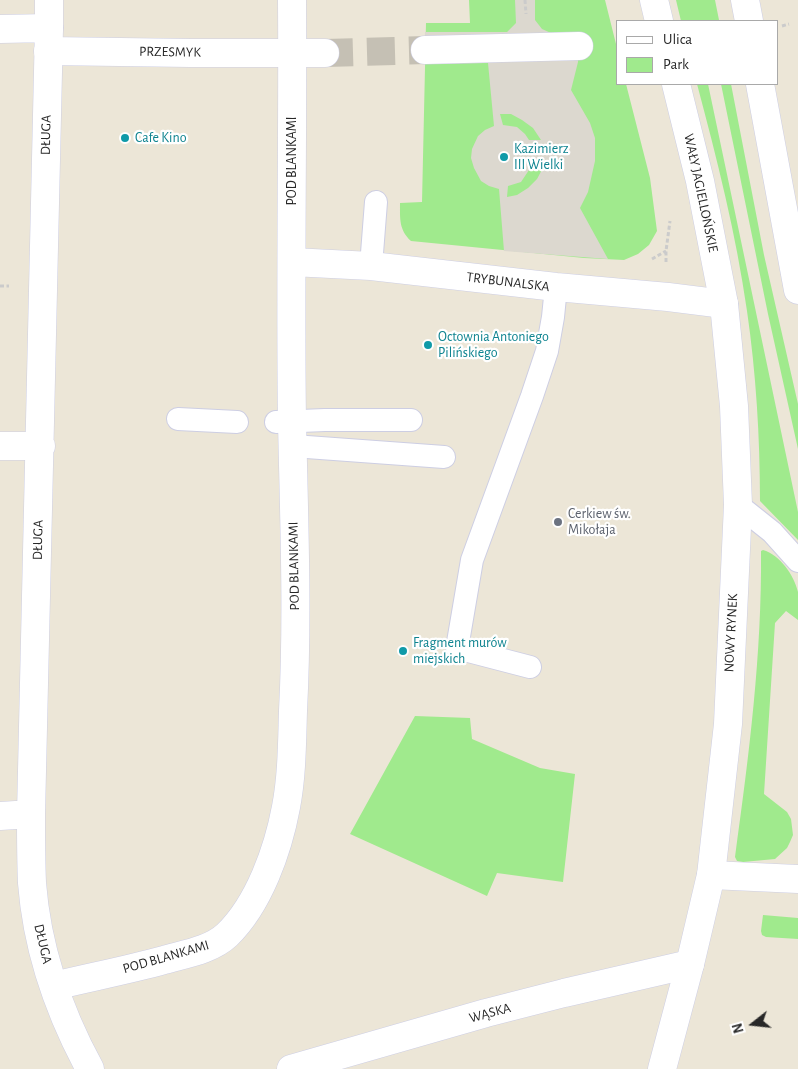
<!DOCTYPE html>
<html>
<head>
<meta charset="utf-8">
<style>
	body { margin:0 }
	#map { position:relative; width:798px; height:1069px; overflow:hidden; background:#ece6d7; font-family:"Alegreya Sans",sans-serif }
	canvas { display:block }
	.legend { position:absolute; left:616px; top:20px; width:162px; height:65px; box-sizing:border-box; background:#fff; border:1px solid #a9a9a9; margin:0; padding:6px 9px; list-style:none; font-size:15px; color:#282828 }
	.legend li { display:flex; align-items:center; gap:10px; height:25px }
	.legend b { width:25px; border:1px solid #a9a9a9 }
	.north { position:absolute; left:728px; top:999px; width:50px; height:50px; -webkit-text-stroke:4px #fff; paint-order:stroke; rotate:254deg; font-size:14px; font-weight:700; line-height:20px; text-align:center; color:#282828 }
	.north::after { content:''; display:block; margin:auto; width:18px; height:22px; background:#282828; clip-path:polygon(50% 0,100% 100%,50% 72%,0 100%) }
</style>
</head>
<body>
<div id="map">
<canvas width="798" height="1069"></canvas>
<ul class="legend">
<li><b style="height:6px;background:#fff"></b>Ulica</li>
<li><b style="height:14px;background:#a0ea8d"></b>Park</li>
</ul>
<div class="north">N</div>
</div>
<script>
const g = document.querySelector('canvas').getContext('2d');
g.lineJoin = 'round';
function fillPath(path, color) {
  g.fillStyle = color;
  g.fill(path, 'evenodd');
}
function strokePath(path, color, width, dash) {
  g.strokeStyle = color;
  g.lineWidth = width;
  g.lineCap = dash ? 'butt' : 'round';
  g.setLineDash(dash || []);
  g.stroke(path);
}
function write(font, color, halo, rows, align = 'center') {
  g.font = font + ' "Alegreya Sans",sans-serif';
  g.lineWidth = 4.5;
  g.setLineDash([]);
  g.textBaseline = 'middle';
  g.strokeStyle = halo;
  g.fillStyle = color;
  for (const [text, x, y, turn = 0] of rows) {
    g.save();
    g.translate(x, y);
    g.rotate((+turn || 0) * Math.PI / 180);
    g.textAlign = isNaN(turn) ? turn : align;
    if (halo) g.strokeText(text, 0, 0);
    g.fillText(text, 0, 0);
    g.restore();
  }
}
const green = new Path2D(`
	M 469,0 L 605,0 L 617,48 L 617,84 L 626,84 L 650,178 L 657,231 L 649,245 L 638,254 L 624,260 L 584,258 L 411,241 C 399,230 400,219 400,203 L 422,202 L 426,23 L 470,23 Z
	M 676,0 L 715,0 L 719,20 L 681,21 Z
	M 697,84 L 708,84 L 798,512 L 798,540 L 760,501 C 760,437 756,373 747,311 C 736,234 717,159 697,84 Z
	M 721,84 L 731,84 L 764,255 L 798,404 L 798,449 L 768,314 Z
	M 763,550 C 780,555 794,575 798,592 C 798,601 798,611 798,620 L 786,611 L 775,623 L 764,794 L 787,812 L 791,819 L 793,835 L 790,842 L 787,848 L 775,859 L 743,862 L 737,861 L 735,857 C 749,756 762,654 761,551 Z
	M 415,716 L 470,718 L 472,739 L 540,768 L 575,774 L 563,882 L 497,873 L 487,896 L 350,834 Z
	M 763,915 L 798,918 L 798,939 L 766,937 L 762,935 L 761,931 Z`);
const plaza = new Path2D(`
	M 515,0 L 535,0 L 535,20 L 542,29 L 551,33 L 579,34 L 578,62 L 571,90 L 590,123 L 595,138 L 595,161 L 588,192 L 580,208 L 608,259 L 504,251 L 499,189 L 489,186 L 481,181 L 474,168 L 471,158 L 472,149 L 478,136 L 485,130 L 494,126 L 488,63 L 424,64 L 425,32 L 507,32 L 516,23 ZM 500,114 L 511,114 L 522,120 L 533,128 L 541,140 L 529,140 L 525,134 L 517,127 L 503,125 ZM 544,166 L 537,179 L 528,188 L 517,195 L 507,197 L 508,186 L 521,182 L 531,167 Z`);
const pedestrianTunnel = new Path2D(`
	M 325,53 L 425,50`);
const path = new Path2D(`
	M 525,0 L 526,14
	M 782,26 L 789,24
	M 652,259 L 666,251
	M 666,262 L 666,251 L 670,221
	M 0,286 L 9,286`);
const service = new Path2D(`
	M 371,266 L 376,202
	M 178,419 L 237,422
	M 276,422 L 325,420 L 411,420
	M 293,446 L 444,457
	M 738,505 L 772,532 L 798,561
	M 530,667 L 457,648 L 472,560 L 532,396 L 547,351 L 553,317 L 556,287`);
const pedestrian = new Path2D(`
	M 49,0 L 49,28
	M 425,50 L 579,46
	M 48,51 L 191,53 L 325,53`);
const minor = new Path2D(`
	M 0,29 L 49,28 L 31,814 C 31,837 31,860 32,883 C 37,948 59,1012 90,1069
	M 292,262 L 371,266 L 556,287 L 668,297 L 724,304
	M 0,446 L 41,446
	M 0,816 L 31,814
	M 711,875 L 798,879
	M 54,986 C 91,977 128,970 164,960 C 185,954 211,950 227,935 C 259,904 278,850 286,807 C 292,776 292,743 293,711 C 298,615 294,517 292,421 C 290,281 293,140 292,0
	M 291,1069 L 486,1013 L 564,993 L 690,964`);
const secondary = new Path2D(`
	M 654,0 L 659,21
	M 745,0 L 749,21
	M 760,84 L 798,290
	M 662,1069 L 690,964 L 711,875 L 728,724 L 738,505 L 734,406 L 724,304 L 700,181 L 676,84`);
const markers = [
	[125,138,5,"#0f9aa8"],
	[504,157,5,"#0f9aa8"],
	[428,345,5,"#0f9aa8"],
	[558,522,5,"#6b7280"],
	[403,651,5,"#0f9aa8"]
];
const streetNames = [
	["PRZESMYK",170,52,1],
	["DŁUGA",46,135,-89],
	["POD BLANKAMI",292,161,-90],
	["WAŁY JAGIELLOŃSKIE",701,193,78],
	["TRYBUNALSKA",508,282,7],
	["DŁUGA",38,540,-89],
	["POD BLANKAMI",294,566,-91],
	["NOWY RYNEK",731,633,-87],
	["DŁUGA",43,944,77],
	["POD BLANKAMI",166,957,-16],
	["WĄSKA",490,1013,-15]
];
const cultureNames = [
	["Cafe Kino",135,138],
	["Kazimierz",514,149],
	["III Wielki",514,165],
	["Octownia Antoniego",438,337],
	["Pilińskiego",438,353],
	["Fragment murów",413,643],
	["miejskich",413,659]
];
const worshipNames = [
	["Cerkiew św.",568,514],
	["Mikołaja",568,530]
];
fillPath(green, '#a0ea8d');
fillPath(plaza, '#dcd8cf');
strokePath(pedestrianTunnel, '#c5c0b4', 28, [28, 14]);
strokePath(service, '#cdcee3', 24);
strokePath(pedestrian, '#cdcee3', 29);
strokePath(minor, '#cdcee3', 29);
strokePath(secondary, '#cdcee3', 29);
strokePath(path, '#cbcbcb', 3, [4, 2.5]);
strokePath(service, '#fff', 22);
strokePath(pedestrian, '#fff', 28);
strokePath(minor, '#fff', 28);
strokePath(secondary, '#fff', 28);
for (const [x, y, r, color] of markers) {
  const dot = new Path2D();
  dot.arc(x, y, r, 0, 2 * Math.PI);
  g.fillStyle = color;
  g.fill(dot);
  strokePath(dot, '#fff', 2);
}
write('14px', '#282828', '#fff', streetNames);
write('14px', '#0d838f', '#fff', cultureNames, 'left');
write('14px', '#5b616d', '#fff', worshipNames, 'left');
</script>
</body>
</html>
